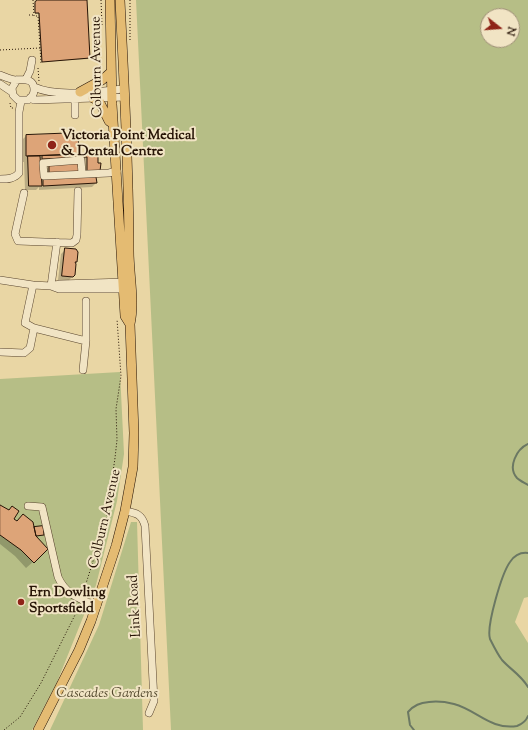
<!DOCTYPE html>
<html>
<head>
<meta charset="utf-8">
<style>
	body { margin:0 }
	#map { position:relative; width:528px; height:730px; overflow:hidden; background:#e9d6a4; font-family:"Sorts Mill Goudy",serif }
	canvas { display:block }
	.north { position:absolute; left:480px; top:8px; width:40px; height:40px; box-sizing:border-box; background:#f1e4c4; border:1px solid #a09178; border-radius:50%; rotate:107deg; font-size:11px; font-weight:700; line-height:16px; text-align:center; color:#271406 }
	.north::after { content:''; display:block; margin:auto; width:14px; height:18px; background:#8f2418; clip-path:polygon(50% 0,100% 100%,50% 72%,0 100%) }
</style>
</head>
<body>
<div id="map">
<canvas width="528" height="730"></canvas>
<div class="north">N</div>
</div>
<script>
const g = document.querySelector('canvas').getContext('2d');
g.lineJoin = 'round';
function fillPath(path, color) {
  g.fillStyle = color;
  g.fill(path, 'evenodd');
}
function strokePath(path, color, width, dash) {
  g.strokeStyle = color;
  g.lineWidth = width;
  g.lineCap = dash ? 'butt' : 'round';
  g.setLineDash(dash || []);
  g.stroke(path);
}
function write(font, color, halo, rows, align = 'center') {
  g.font = font + ' "Sorts Mill Goudy",serif';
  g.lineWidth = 4;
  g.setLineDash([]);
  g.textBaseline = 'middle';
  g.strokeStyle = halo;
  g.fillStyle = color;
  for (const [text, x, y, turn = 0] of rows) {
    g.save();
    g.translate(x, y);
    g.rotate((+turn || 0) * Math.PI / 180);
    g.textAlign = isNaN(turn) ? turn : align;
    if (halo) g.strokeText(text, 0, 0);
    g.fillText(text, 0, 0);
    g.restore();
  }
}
const green = new Path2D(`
	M 136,0 L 528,0 L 528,597 L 524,598 L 515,622 L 528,643 L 528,730 L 171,730 ZM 488,16 L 512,16 L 512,40 L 488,40 Z
	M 120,372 L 124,454 L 117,501 L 96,585 L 57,682 L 32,730 L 0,730 L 0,379 Z
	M 131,522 L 137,522 L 143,730 L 50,730 L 99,625 Z`);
const shadow = new Path2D(`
	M 38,0 L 86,0 L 88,59 L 41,62 L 38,14 L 35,14 L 34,4 L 38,2 Z
	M 26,136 L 78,153 L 76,156 L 97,155 L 94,175 L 39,162 L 40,183 L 43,180 L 95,178 L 96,183 L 92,187 L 39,190 L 39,187 L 36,190 L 25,190 L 24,162 L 21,162 L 20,142 Z
	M 49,166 L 74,176 L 45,177 L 45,170 Z
	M 66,249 L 76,262 L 74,275 L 68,281 L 58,280 L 61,254 Z
	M 0,506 L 12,519 L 43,535 L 35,537 L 41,555 L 26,568 L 15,556 L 0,544 Z`);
const stream = new Path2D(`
	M 528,444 C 517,449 507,467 517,478 C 520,481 525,483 528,485
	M 528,553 C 520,552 514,556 510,562 C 502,573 486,626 490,639 C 493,645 498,655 502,660 C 511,670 521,675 528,687
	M 414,730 L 410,725 L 408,712 C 414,705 420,703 429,702 C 437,701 446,702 454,704 C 477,710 490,730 517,726 C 522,724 526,721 528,716`);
const building = new Path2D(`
	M 38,0 L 87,0 L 90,58 L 42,62 L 39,13 L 35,13 L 35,2 Z
	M 78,133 L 79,154 L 26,156 L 26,135 Z
	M 98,154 L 98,163 L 101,163 L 100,171 L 87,172 L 87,157 L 42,159 L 42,156 Z
	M 28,156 L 40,156 L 42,186 L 29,186 Z
	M 78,163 L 79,172 L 49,173 L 49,165 Z
	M 96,177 L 97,183 L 43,186 L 43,179 Z
	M 65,248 L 76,249 L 78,252 L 77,262 L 75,262 L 76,264 L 75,275 L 73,277 L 62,276 Z
	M 0,505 L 9,510 L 12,506 L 19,511 L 14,519 L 17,521 L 23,514 L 33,522 L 36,536 L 48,549 L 34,563 L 21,550 L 0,535 Z
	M 43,526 L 44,535 L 36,536 L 34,527 Z`);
const path = new Path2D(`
	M 33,0 L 34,16 L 38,16 L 41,63 L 40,63
	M 101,0 L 102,25
	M 130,0 L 130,41
	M 29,15 L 33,15
	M 0,50 L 40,48
	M 38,68 L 39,81
	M 10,103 L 11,108 L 13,108
	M 83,593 L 106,520 L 115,458 L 117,440 L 116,409 L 121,376 L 117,319
	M 4,730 L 20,717 L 41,683 L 80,605`);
const minor = new Path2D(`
	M 0,75 C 5,77 10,79 15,80 C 23,80 34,77 34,90 C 34,95 31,98 28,100 L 18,100 L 13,95 L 12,88 L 17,80
	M 26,79 L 30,71 L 32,60
	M 0,84 L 12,92
	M 34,87 C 58,98 98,91 124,89
	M 30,98 L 34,100 L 125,97
	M 75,98 L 75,115
	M 82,174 L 81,160 L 43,163 L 44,176 L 109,173 L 117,171
	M 0,179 C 8,179 14,179 19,173 L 19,112 L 21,101
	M 24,193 L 15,234 L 18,241 L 72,243 L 76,240 L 77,235 L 78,191
	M 0,280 L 33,285 L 51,286 L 59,289 L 127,289
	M 33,285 L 25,323 L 34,328 L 86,341
	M 51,286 L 60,284 L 126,282
	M 51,286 L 57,242
	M 0,352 L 24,353 L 30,348 L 34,328
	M 83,370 L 86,341 L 86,301
	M 28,506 L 42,507 L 58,577 C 66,595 80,599 97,606
	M 125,511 C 136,513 142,514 145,526 L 154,701 L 149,713`);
const major = new Path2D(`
	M 110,0 L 112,104 L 125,316 L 130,324
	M 80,92 L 102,80 L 111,72
	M 93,98 L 99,101 L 109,121 L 112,123
	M 38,730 L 79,650 L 91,621 L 116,546 L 125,511 L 133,467 L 134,433 L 130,324 C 135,301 129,275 129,251 C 129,167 124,84 120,0`);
const markers = [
	[52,145,5,"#8f2418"],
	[21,602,4,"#8f2418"]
];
const streetNames = [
	["Colburn Avenue",98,67,-91],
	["Colburn Avenue",106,519,-77],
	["Link Road",136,606,-93]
];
const poiNames = [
	["Victoria Point Medical",61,137],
	["& Dental Centre",61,153],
	["Ern Dowling",29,594],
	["Sportsfield",29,610]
];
const parkNames = [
	["Cascades Gardens",107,695]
];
fillPath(green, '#b6be86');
fillPath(shadow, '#0003');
strokePath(stream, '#6b7863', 2);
fillPath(building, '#dda478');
strokePath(building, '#271406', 1);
strokePath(minor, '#58442e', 8);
strokePath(major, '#271406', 10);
strokePath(path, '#271406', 1, [1, 2]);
strokePath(minor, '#f1e4c4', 7);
strokePath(major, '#e4bb72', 9);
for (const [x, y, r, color] of markers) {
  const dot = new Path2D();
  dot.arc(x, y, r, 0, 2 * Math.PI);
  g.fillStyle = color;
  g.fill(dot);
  strokePath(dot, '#f1e4c4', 1.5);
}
write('14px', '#271406', '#f1e4c4', streetNames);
write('bold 14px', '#271406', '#f1e4c4', poiNames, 'left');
write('italic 14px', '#52472c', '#f1e4c4', parkNames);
</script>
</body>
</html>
